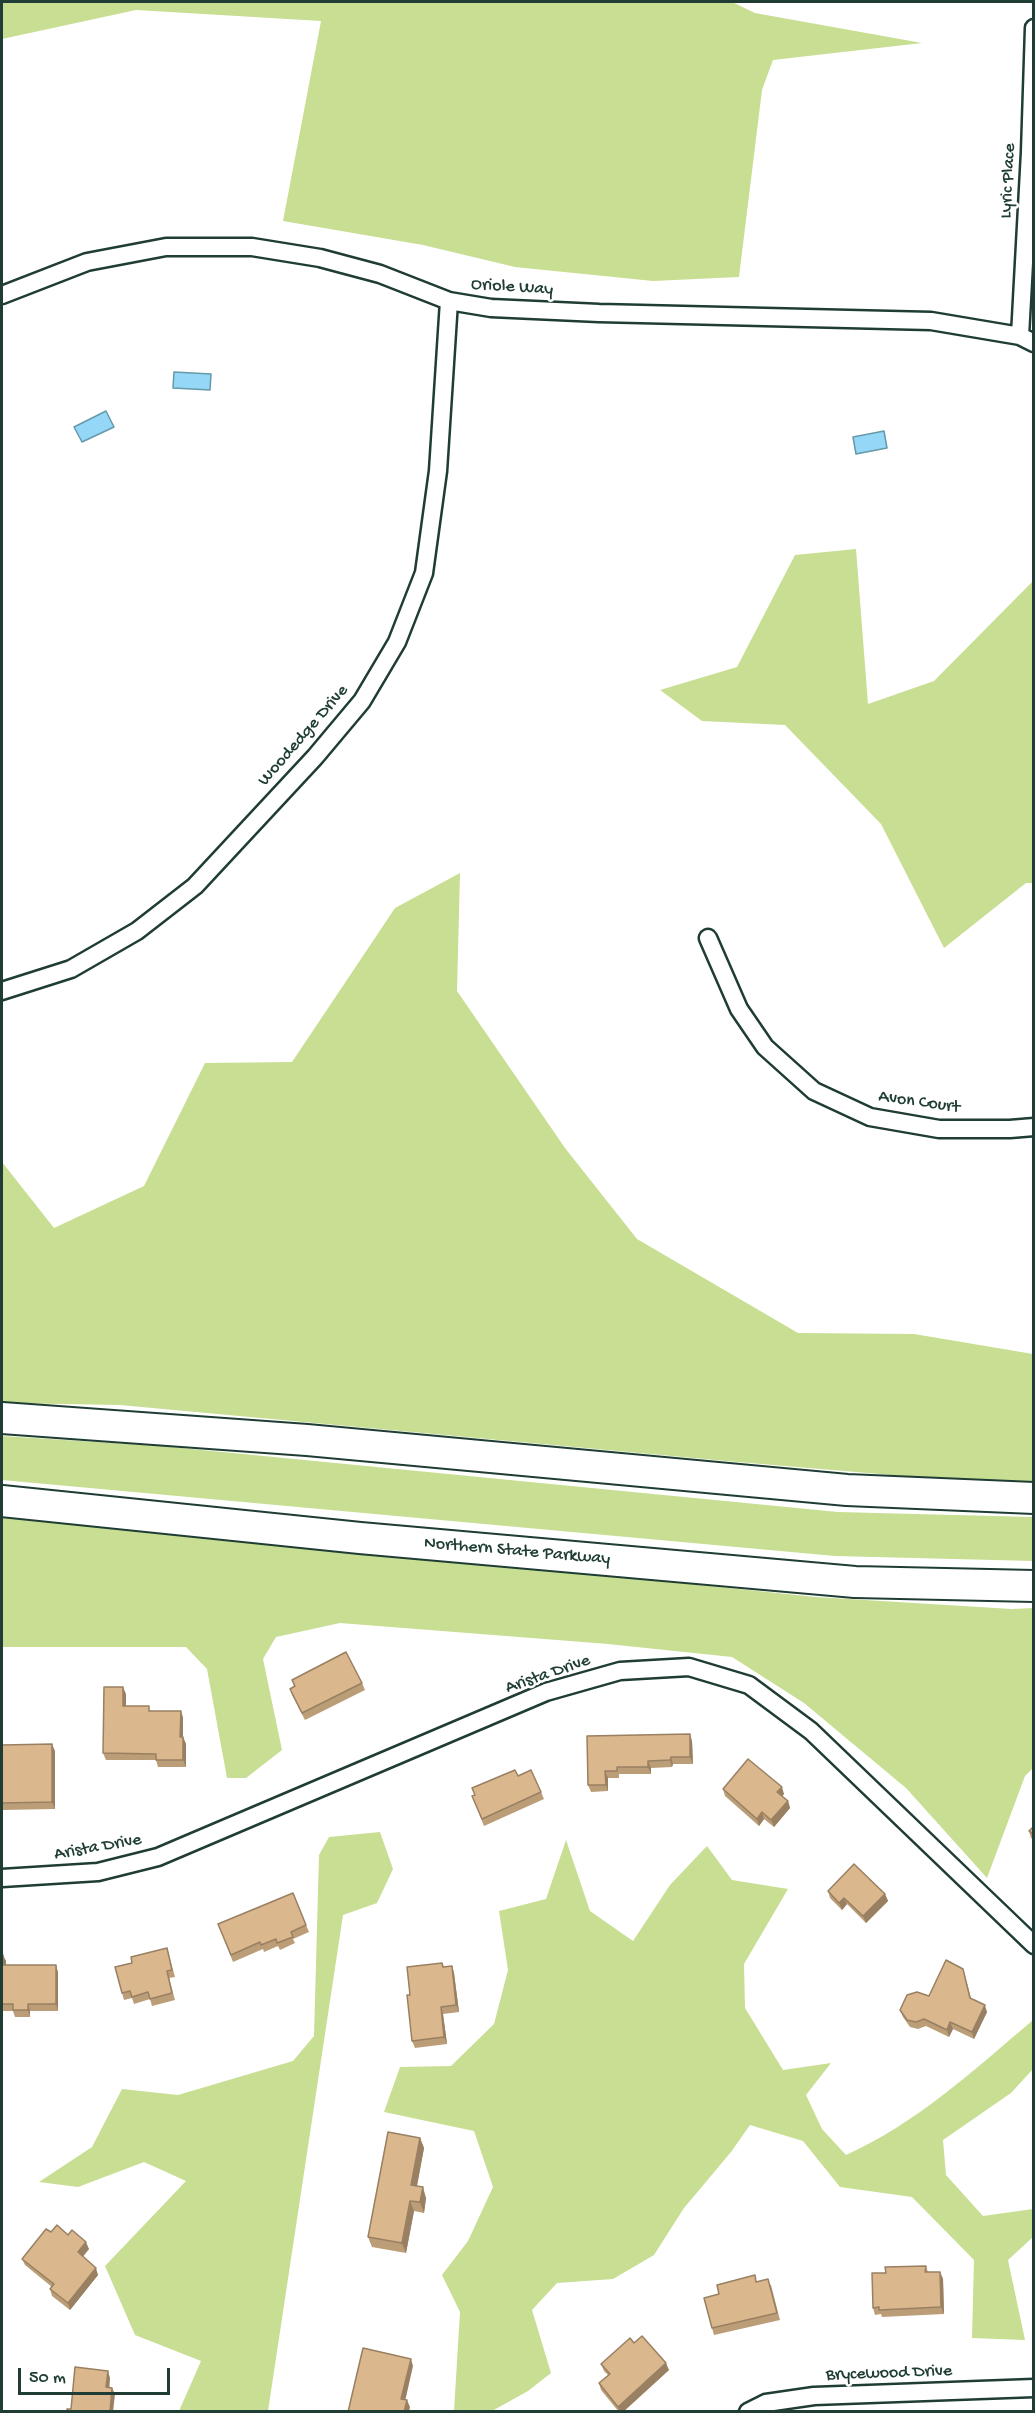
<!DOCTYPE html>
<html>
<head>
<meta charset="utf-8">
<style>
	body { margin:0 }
	#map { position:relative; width:1035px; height:2413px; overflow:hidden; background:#fff; font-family:"Gochi Hand",sans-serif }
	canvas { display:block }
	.frame { position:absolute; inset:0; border:3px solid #1f3d34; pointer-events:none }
	.scale { position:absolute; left:18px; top:2368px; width:152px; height:27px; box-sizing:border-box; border:3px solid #1f3d34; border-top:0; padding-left:8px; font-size:18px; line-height:21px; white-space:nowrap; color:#1f3d34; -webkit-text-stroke:4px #fff; paint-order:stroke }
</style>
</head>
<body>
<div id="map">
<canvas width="1035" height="2413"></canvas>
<div class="frame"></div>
<div class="scale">50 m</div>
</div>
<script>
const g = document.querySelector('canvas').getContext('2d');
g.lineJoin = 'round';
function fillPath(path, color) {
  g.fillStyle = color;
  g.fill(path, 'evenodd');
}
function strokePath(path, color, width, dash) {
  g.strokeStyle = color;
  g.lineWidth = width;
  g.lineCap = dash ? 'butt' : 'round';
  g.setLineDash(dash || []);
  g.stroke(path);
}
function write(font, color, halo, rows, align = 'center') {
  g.font = font + ' "Gochi Hand",sans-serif';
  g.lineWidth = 5;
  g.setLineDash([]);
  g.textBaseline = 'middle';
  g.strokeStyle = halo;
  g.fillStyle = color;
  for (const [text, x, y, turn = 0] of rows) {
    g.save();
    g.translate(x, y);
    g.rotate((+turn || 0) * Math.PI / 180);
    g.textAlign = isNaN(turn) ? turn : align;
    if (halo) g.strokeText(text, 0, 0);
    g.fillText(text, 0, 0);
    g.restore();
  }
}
const green = new Path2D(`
	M 2,2 L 732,2 L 755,13 L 922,43 L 773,60 L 762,90 L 739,277 L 653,281 L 515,267 L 423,245 L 283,221 L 321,21 L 136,10 L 2,39 Z
	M 856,549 L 868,704 L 934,681 L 1033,581 L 1033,883 L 1026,883 L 944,948 L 881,824 L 785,725 L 702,721 L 660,690 L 737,667 L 795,555 Z
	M 460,873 L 457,991 L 565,1148 L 637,1239 L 798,1333 L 914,1334 L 1033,1354 L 1033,1483 L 974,1482 L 726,1461 L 120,1405 L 2,1403 L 2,1162 L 54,1228 L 144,1186 L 205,1063 L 292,1062 L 395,908 Z
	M 2,1436 L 161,1446 L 838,1512 L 1033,1517 L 1033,1561 L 835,1556 L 2,1480 Z
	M 2,1513 L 816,1597 L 1012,1609 L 1033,1608 L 1033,1768 L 1025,1776 L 987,1878 L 906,1788 L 804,1703 L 732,1657 L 608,1644 L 340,1623 L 276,1637 L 263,1659 L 282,1750 L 246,1778 L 227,1778 L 207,1669 L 186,1647 L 2,1647 Z
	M 380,1832 L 393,1869 L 377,1903 L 343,1915 L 268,2411 L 179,2411 L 201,2361 L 135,2335 L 105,2266 L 186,2181 L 144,2162 L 78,2187 L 39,2182 L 92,2147 L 122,2089 L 178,2095 L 293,2061 L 314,2036 L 319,1855 L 329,1837 Z
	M 566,1840 L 590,1911 L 633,1941 L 670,1885 L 707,1846 L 732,1880 L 788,1889 L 744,1964 L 745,2008 L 783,2070 L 831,2063 L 806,2095 L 822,2129 L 846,2155 C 917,2123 974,2070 1033,2020 L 1033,2069 L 1011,2093 L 943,2140 L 946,2175 L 983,2216 L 1033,2209 L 1033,2237 L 1008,2260 L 1025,2340 L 972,2338 L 974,2260 L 912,2197 L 840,2187 L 803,2141 L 750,2125 L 731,2152 L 684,2208 L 654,2255 L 613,2279 L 557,2283 L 532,2310 L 551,2373 L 528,2391 L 492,2411 L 454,2411 L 460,2312 L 442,2275 L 468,2241 L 493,2187 L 474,2131 L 384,2112 L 400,2067 L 451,2066 L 494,2024 L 508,1970 L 499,1911 L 546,1899 Z`);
const water = new Path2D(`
	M 174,372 L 211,374 L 210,390 L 173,388 Z
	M 106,411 L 114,427 L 82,442 L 74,427 Z
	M 884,431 L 887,448 L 856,454 L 853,437 Z`);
const minor = new Path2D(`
	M 2,295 L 87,262 L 166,247 L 252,247 L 320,258 L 380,274 L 449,301 L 491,308 L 599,313 L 931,321 L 1020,336 L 1034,343
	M 1020,336 L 1030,152 L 1034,28
	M 708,938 L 739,1009 L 765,1047 L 814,1091 L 870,1117 L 939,1129 L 1010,1129 L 1034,1127
	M 2,991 L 71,969 L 137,931 L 195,886 L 315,757 L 362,701 L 397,642 L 424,573 L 438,471 L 449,301
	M 2,1878 L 98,1872 L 158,1857 L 546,1692 L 620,1671 L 689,1667 L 749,1685 L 811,1731 L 1034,1945
	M 748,2412 L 766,2403 L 814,2396 L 1034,2388`);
const motorway = new Path2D(`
	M 2,1418 L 307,1440 L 847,1490 L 1034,1498
	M 2,1501 L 360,1538 L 855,1582 L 1034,1586`);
const wall = new Path2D(`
	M 292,1680 L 362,1683 L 365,1690 L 305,1720 L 292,1695 L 290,1689 L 294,1686 Z
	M 126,1694 L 126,1706 L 151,1711 L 181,1711 L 183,1718 L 183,1737 L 186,1744 L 186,1767 L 158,1767 L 156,1760 L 106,1760 L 103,1753 Z
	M 587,1736 L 692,1741 L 693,1764 L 673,1764 L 672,1767 L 651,1768 L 651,1774 L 619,1774 L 619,1778 L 608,1778 L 608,1791 L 591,1792 L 588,1785 Z
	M 2,1745 L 55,1751 L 55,1809 L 2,1810 Z
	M 518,1776 L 541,1792 L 544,1799 L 484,1826 L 472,1796 L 475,1795 L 472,1788 Z
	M 723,1789 L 784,1794 L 782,1796 L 788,1801 L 790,1808 L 774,1827 L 764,1819 L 759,1826 L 725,1796 Z
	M 1034,1826 L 1034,1840 L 1031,1838 L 1029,1831 Z
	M 828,1891 L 885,1894 L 888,1901 L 866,1923 L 847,1904 L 842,1910 L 830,1898 Z
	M 218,1924 L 306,1925 L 309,1932 L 293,1939 L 295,1943 L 280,1950 L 278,1946 L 264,1952 L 263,1949 L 233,1962 Z
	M 167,1948 L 175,1977 L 169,1978 L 175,2000 L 152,2006 L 150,1999 L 134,2004 L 132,1998 L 124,2000 L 122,1993 L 132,1963 Z
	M 2,1955 L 6,1961 L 6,1965 L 58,1972 L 58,2011 L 30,2011 L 30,2017 L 15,2017 L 13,2011 L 2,2011 Z
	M 442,1963 L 444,1967 L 452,1966 L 454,1973 L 459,2012 L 443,2014 L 447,2044 L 415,2048 L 412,2041 L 410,1995 Z
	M 965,1976 L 971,1998 L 987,2012 L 974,2039 L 953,2029 L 949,2037 L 926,2026 L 918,2029 L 910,2027 L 903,2017 L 900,2010 L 929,1996 Z
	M 420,2138 L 424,2148 L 417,2186 L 426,2198 L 424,2213 L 414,2211 L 406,2253 L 372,2247 L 368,2237 Z
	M 51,2232 L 68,2235 L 89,2249 L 83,2256 L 98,2275 L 70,2310 L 52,2296 L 50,2289 L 52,2287 L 25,2265 L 22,2259 Z
	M 926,2266 L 928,2272 L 940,2272 L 943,2279 L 944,2314 L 882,2317 L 881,2314 L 875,2315 L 873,2308 L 886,2273 Z
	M 757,2282 L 771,2285 L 780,2320 L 714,2335 L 712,2328 L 719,2294 Z
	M 634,2343 L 669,2370 L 623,2412 L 619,2412 L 601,2390 L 599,2383 L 608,2375 L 604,2371 L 601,2364 Z`);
const shadedWall = new Path2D(`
	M 123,1687 L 126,1694 L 126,1713 L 123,1706 Z
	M 181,1711 L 183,1718 L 183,1744 L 180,1737 Z
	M 690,1734 L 692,1741 L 693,1764 L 690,1757 Z
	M 183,1737 L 186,1744 L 186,1767 L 183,1760 Z
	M 52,1744 L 55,1751 L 55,1809 L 52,1802 Z
	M 671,1757 L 673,1764 L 672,1767 L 670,1760 Z
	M 648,1761 L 651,1768 L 651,1774 L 648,1767 Z
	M 605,1771 L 608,1778 L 608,1791 L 606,1785 Z
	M 782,1787 L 784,1794 L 780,1799 L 777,1792 Z
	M 788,1801 L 790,1808 L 774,1827 L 771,1820 Z
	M 762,1812 L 764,1819 L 759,1826 L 757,1819 Z
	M 885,1894 L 888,1901 L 866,1923 L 863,1916 Z
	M 844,1898 L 847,1904 L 842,1910 L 839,1903 Z
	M 3,1955 L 6,1961 L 6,1972 L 3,1965 Z
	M 56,1965 L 58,1972 L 58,2011 L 56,2004 Z
	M 452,1966 L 454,1973 L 459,2012 L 456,2005 Z
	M 28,2004 L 30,2011 L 30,2017 L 28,2010 Z
	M 985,2005 L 987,2012 L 974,2039 L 972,2032 Z
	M 441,2007 L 443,2014 L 447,2044 L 444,2037 Z
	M 950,2022 L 953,2029 L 949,2037 L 947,2030 Z
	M 420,2138 L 424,2148 L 415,2196 L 411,2185 Z
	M 423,2187 L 426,2198 L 424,2213 L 420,2202 Z
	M 410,2201 L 414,2211 L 406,2253 L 402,2243 Z
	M 86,2242 L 89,2249 L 81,2259 L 78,2252 Z
	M 96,2268 L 98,2275 L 70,2310 L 68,2303 Z
	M 940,2272 L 943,2279 L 944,2314 L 941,2307 Z
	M 411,2359 L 413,2366 L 404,2406 L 401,2399 Z
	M 666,2363 L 669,2370 L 623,2412 L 620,2412 L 618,2407 Z
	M 108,2371 L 110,2378 L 109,2394 L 106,2387 Z
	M 112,2388 L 115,2394 L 113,2412 L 110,2412 Z
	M 407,2400 L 410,2407 L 409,2412 L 404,2412 Z`);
const building = new Path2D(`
	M 346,1652 L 362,1683 L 302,1713 L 290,1689 L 295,1686 L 292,1680 Z
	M 104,1687 L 123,1687 L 123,1706 L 149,1706 L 149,1711 L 181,1711 L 180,1737 L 183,1737 L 183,1760 L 156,1760 L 156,1754 L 103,1753 Z
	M 690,1734 L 690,1757 L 671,1757 L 670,1760 L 648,1761 L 648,1767 L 617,1767 L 617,1771 L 605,1771 L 606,1785 L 588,1785 L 587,1736 Z
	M 52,1744 L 52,1802 L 2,1803 L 2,1745 Z
	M 748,1759 L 782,1787 L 777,1792 L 788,1801 L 771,1820 L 762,1812 L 757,1819 L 723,1789 Z
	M 515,1770 L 518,1776 L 531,1770 L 541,1792 L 482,1819 L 472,1796 L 475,1795 L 472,1788 Z
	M 1034,1826 L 1034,1835 L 1029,1831 Z
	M 854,1864 L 885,1894 L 863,1916 L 844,1898 L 839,1903 L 828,1891 Z
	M 293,1893 L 306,1925 L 291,1932 L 293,1937 L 277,1943 L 276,1939 L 261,1945 L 260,1942 L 231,1955 L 218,1924 Z
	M 167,1948 L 172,1970 L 167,1971 L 172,1993 L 150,1999 L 148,1992 L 132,1997 L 130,1991 L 122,1993 L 115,1967 L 132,1963 L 131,1957 Z
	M 2,1955 L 3,1955 L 3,1965 L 56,1965 L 56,2004 L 28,2004 L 28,2010 L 13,2010 L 13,2004 L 2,2004 Z
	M 946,1960 L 963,1969 L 970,1998 L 985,2005 L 972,2032 L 950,2022 L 947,2030 L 924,2019 L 916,2022 L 907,2020 L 900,2010 L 907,1995 L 917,1992 L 929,1996 Z
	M 442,1963 L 443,1967 L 452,1966 L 456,2005 L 441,2007 L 444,2037 L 412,2041 L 407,1995 L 410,1995 L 407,1967 Z
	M 388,2132 L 420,2138 L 411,2185 L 423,2187 L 420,2202 L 410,2201 L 402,2243 L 368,2237 Z
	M 57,2225 L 68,2235 L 72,2230 L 86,2242 L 78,2252 L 96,2268 L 68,2303 L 50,2289 L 54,2284 L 22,2259 L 46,2229 L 51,2232 Z
	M 926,2266 L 925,2272 L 940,2272 L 941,2307 L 879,2310 L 879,2307 L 873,2308 L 872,2273 L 886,2273 L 885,2267 Z
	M 755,2275 L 756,2282 L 768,2279 L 777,2313 L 712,2328 L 704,2298 L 719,2294 L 717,2285 Z
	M 642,2336 L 666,2363 L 618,2407 L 599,2383 L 610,2374 L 601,2364 L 630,2338 L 634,2343 Z
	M 363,2348 L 411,2359 L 401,2399 L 407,2400 L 404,2412 L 348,2412 Z
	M 75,2367 L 108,2371 L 106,2387 L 112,2388 L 110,2412 L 67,2412 L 67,2409 L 71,2409 Z`);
const streetNames = [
	["Lyric Place",1009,181,-87],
	["Oriole Way",512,288,4],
	["Woodedge Drive",304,736,-49],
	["Avon Court",919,1103,8],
	["Northern State Parkway",517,1552,5],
	["Arista Drive",548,1675,-19],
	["Arista Drive",98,1848,-10],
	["Brycewood Drive",889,2374,-2]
];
fillPath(green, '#c8de93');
fillPath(water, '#95d7f7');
strokePath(water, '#6699a9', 1.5);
strokePath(minor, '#1f3d34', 21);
strokePath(motorway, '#1f3d34', 34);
strokePath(minor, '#fff', 16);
strokePath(motorway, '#fff', 30);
fillPath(wall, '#bb9d78');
fillPath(shadedWall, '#998062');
fillPath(building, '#dab78c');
strokePath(building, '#998062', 1.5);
write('18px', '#1f3d34', '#fff', streetNames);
</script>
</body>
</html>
